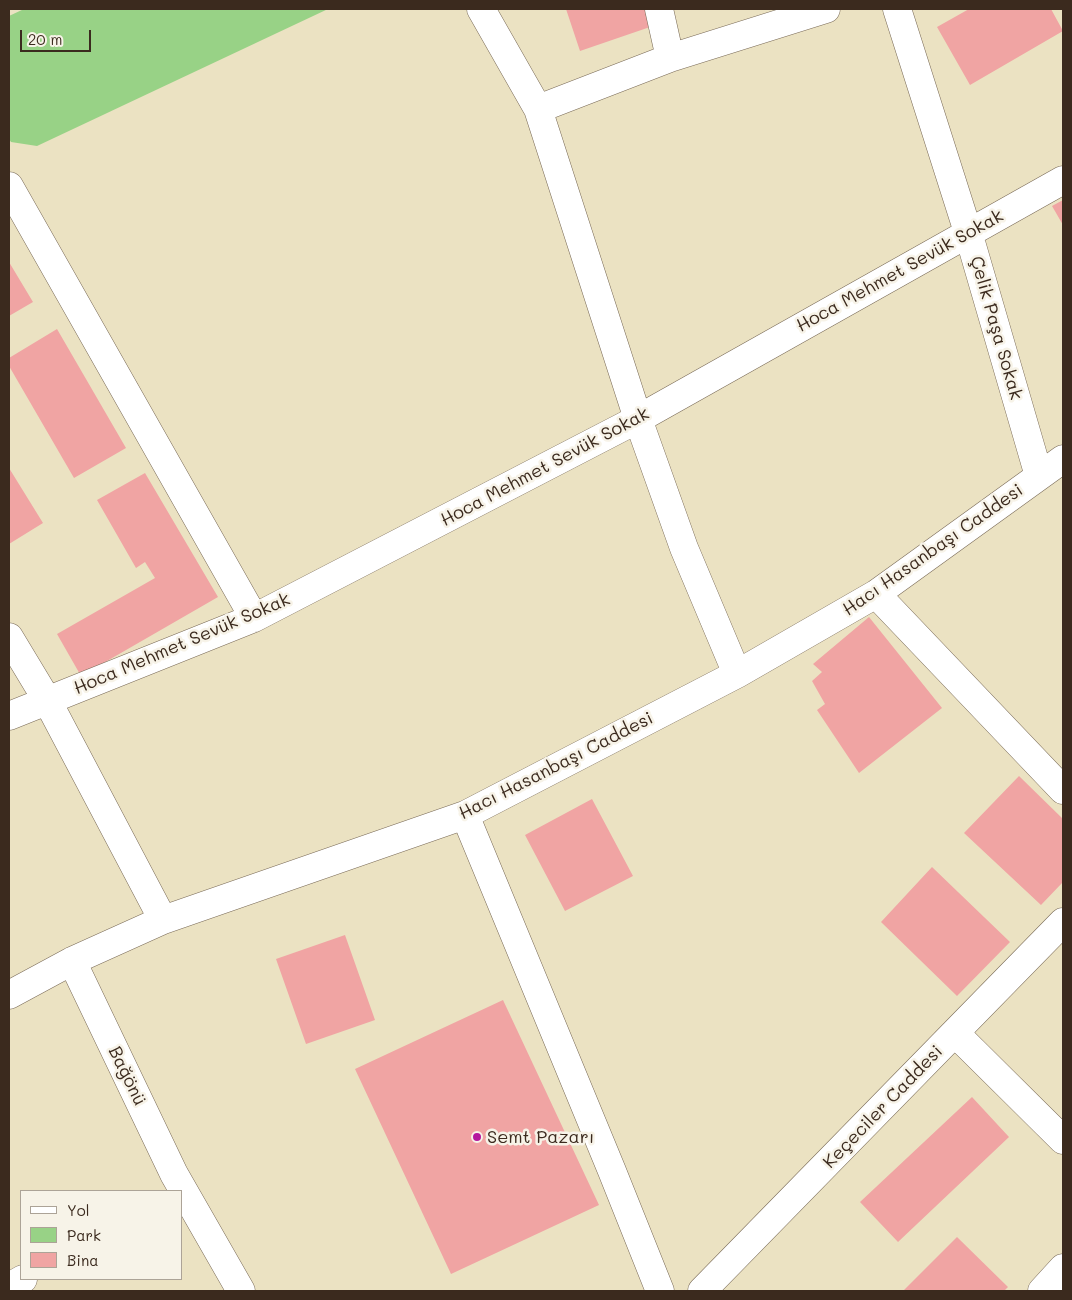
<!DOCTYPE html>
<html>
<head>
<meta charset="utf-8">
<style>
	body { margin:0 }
	#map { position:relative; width:1072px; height:1300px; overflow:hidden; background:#ebe2c2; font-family:Mali,sans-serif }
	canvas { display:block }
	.frame { position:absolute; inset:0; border:10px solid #3b2a1e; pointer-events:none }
	.legend { position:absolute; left:20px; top:1190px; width:162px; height:90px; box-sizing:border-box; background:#f7f3e8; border:1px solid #aca397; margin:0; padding:6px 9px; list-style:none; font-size:15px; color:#3b2a1e }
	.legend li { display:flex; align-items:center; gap:10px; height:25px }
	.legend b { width:25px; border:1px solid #aca397 }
	.scale { position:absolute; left:20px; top:30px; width:71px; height:22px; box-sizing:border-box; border:2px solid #3b2a1e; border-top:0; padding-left:6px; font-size:15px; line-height:18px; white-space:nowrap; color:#3b2a1e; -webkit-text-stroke:4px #f7f3e8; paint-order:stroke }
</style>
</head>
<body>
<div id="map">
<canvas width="1072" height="1300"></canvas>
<div class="frame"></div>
<ul class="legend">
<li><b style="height:6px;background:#fff"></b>Yol</li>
<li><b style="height:14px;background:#98d286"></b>Park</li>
<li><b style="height:14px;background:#f0a4a3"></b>Bina</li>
</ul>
<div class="scale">20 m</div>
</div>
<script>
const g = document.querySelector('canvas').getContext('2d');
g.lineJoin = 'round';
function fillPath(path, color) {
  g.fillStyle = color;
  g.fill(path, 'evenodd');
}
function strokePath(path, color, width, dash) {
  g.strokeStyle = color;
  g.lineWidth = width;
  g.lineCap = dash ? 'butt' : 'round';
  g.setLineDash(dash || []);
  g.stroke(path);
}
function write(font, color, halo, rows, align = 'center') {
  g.font = font + ' Mali,sans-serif';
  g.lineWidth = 5;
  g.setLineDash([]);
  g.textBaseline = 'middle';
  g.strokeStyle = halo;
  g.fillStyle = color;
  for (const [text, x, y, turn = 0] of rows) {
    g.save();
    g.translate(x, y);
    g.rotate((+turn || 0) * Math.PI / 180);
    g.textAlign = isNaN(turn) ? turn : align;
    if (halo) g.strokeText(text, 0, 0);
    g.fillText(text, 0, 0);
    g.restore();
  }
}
const green = new Path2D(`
	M 24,9 L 328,9 L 37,146 L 11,142 L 9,139 L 9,16 Z`);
const building = new Path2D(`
	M 566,9 L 645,9 L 650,27 L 580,51 Z
	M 969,9 L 1051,9 L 1063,31 L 970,85 L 937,27 Z
	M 1063,200 L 1063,225 L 1052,206 Z
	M 9,262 L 33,302 L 9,316 Z
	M 57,329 L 126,448 L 74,478 L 9,366 L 9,358 Z
	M 9,468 L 43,523 L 9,544 Z
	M 145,473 L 218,597 L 81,676 L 57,634 L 155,578 L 145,562 L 136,568 L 97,500 Z
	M 869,617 L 942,708 L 859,773 L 817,710 L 825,704 L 812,681 L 822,672 L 813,664 Z
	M 1019,776 L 1063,819 L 1063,882 L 1041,905 L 964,833 Z
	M 592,799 L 633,876 L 565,911 L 525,835 Z
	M 932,867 L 1010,942 L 957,996 L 881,922 Z
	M 345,935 L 375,1020 L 306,1044 L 276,959 Z
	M 503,1000 L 599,1205 L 451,1274 L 355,1069 Z
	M 972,1097 L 1009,1137 L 898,1242 L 860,1202 Z
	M 957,1237 L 1008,1287 L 1004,1291 L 903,1291 Z`);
const minor = new Path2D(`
	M 481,9 L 538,109 L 638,419 L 684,548 L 737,674
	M 659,9 L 670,58
	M 897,9 L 968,232 L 1039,476
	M 538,109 L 670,58 L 826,9
	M 9,186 L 254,618
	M 876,594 L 1063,790
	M 9,637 L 47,700 L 163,920
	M 9,716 L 254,618 L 638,419 L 1063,180
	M 465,815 L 612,1171 L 660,1291
	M 72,961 L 174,1174 L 241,1291
	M 9,995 L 72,961 L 163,920 L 465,815 L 737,674 L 876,594 L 1063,459
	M 955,1033 L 1063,1140
	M 9,1287 L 23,1279
	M 702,1291 L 1063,922
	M 1042,1291 L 1063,1268`);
const markers = [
	[477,1137,5,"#b5179e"]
];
const streetNames = [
	["Hoca Mehmet Sevük Sokak",900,271,-29],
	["Çelik Paşa Sokak",996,328,74],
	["Hoca Mehmet Sevük Sokak",545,467,-28],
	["Hacı Hasanbaşı Caddesi",933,550,-35],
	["Hoca Mehmet Sevük Sokak",182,644,-23],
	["Hacı Hasanbaşı Caddesi",556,766,-27],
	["Bağönü",127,1076,64],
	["Keçeciler Caddesi",883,1107,-46]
];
const poiNames = [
	["Semt Pazarı",487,1137]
];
fillPath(green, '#98d286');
fillPath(building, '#f0a4a3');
strokePath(minor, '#796a57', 29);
strokePath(minor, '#fff', 28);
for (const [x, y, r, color] of markers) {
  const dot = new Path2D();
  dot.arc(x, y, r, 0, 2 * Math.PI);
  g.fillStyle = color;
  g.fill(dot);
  strokePath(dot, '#f7f3e8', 2);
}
write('18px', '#3b2a1e', '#f7f3e8', streetNames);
write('18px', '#3b2a1e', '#f7f3e8', poiNames, 'left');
</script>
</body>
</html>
